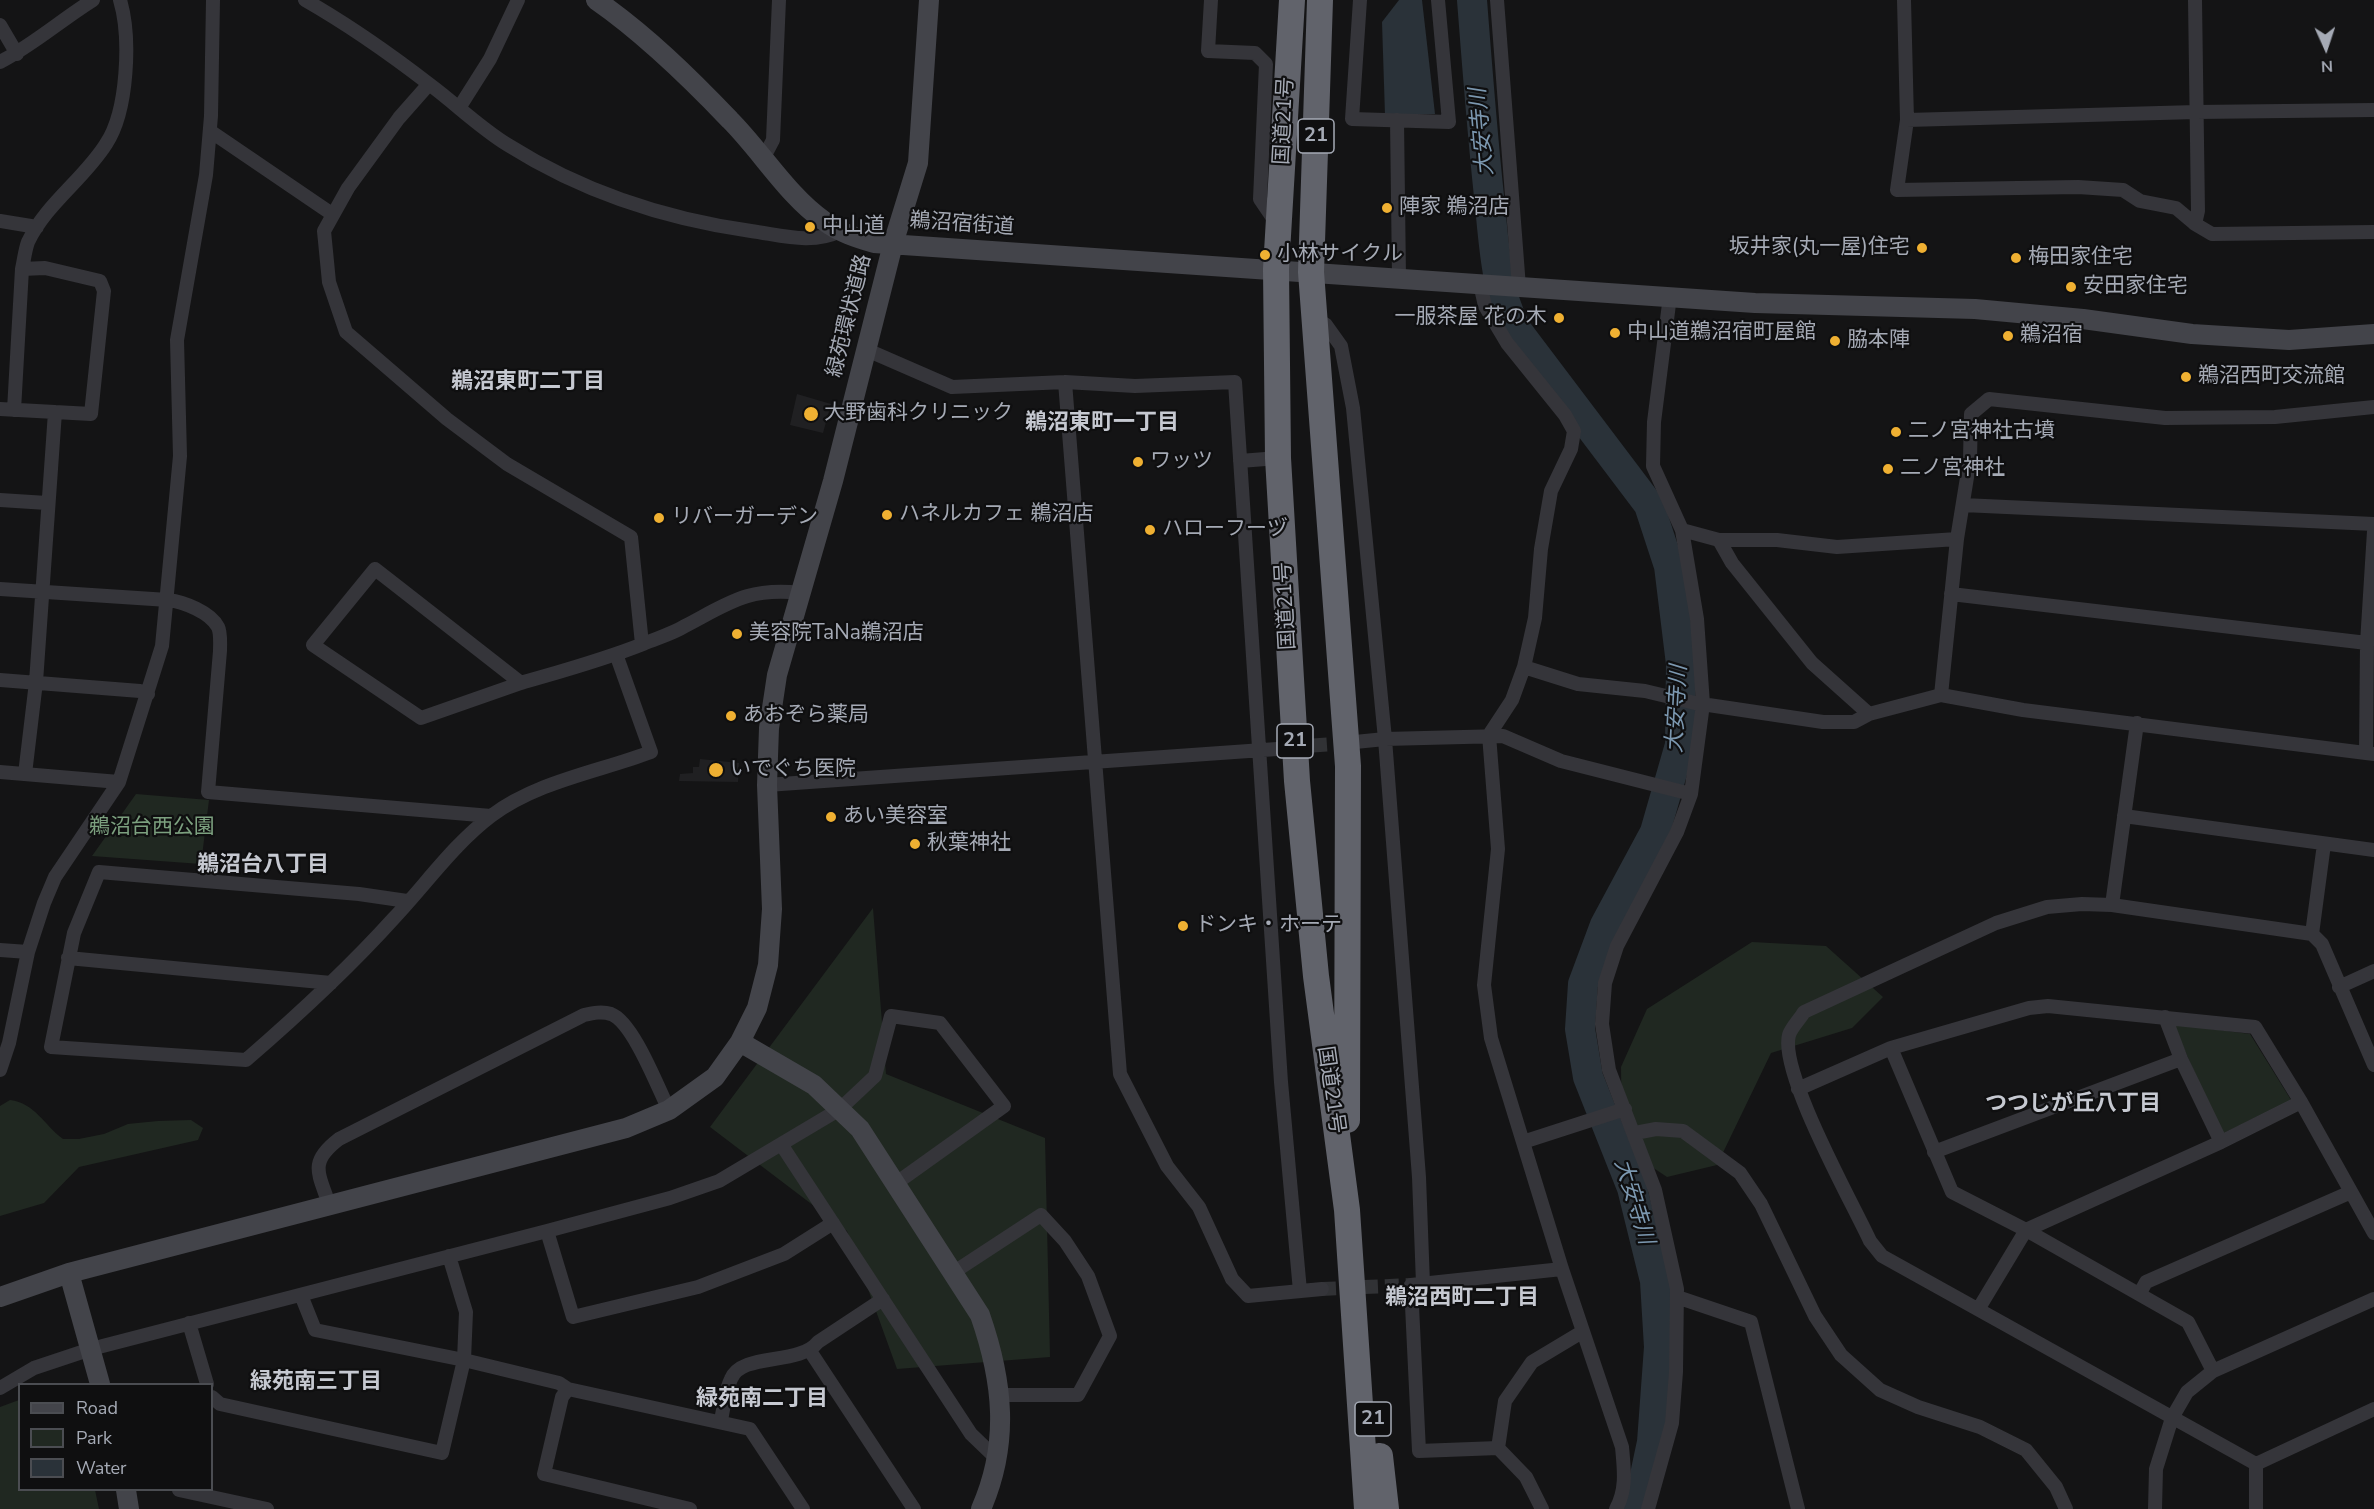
<!DOCTYPE html>
<html>
<head>
<meta charset="utf-8">
<style>
	body { margin:0 }
	#map { position:relative; width:2374px; height:1509px; overflow:hidden; background:#141415; font-family:"Nunito Sans",sans-serif }
	canvas { display:block }
	.legend { position:absolute; left:18px; top:1383px; width:195px; height:108px; box-sizing:border-box; background:#0f0f10; border:2px solid #4b4d52; margin:0; padding:8px 10px; list-style:none; font-size:18px; color:#a5aab5 }
	.legend li { display:flex; align-items:center; gap:12px; height:30px }
	.legend b { width:30px; border:2px solid #4b4d52 }
	.north { position:absolute; left:2296px; top:18px; width:60px; height:60px; -webkit-text-stroke:4px #0f0f10; paint-order:stroke; rotate:177deg; font-size:16px; font-weight:700; line-height:24px; text-align:center; color:#a5aab5 }
	.north::after { content:''; display:block; margin:auto; width:21px; height:27px; background:#a5aab5; clip-path:polygon(50% 0,100% 100%,50% 72%,0 100%) }
</style>
</head>
<body>
<div id="map">
<canvas width="2374" height="1509"></canvas>
<ul class="legend">
<li><b style="height:8px;background:#43444a"></b>Road</li>
<li><b style="height:16px;background:#202821"></b>Park</li>
<li><b style="height:16px;background:#2a3239"></b>Water</li>
</ul>
<div class="north">N</div>
</div>
<script>
const g = document.querySelector('canvas').getContext('2d');
g.lineJoin = 'round';
function fillPath(path, color) {
  g.fillStyle = color;
  g.fill(path, 'evenodd');
}
function strokePath(path, color, width, dash) {
  g.strokeStyle = color;
  g.lineWidth = width;
  g.lineCap = dash ? 'butt' : 'round';
  g.setLineDash(dash || []);
  g.stroke(path);
}
function write(font, color, halo, rows, align = 'center') {
  g.font = font + ' "Nunito Sans","Noto Sans JP",sans-serif';
  g.lineWidth = 4.5;
  g.setLineDash([]);
  g.textBaseline = 'middle';
  g.strokeStyle = halo;
  g.fillStyle = color;
  for (const [text, x, y, turn = 0] of rows) {
    g.save();
    g.translate(x, y);
    g.rotate((+turn || 0) * Math.PI / 180);
    g.textAlign = isNaN(turn) ? turn : align;
    if (halo) g.strokeText(text, 0, 0);
    g.fillText(text, 0, 0);
    g.restore();
  }
}
const built = new Path2D(`
	M 797,394 L 831,404 L 823,433 L 790,425 Z
	M 700,759 L 739,763 L 738,782 L 679,781 L 680,774 L 693,773 L 693,767 L 699,767 Z`);
const green = new Path2D(`
	M 136,794 L 209,800 L 201,864 L 92,856 Z
	M 873,908 L 886,1074 L 1045,1138 L 1050,1357 L 897,1369 L 847,1231 L 710,1127 Z
	M 1752,942 L 1826,946 L 1883,997 L 1852,1028 L 1771,1053 L 1717,1165 L 1667,1177 L 1622,1147 L 1621,1067 L 1647,1009 Z
	M 2173,1024 L 2250,1034 L 2291,1100 L 2222,1134 Z
	M 10,1100 C 35,1103 44,1125 63,1139 L 79,1139 L 104,1134 L 128,1124 L 158,1121 L 191,1120 L 203,1128 L 198,1140 L 79,1167 L 44,1203 L 0,1216 L 0,1106 Z
	M 19,1400 L 20,1490 L 95,1490 L 99,1509 L 0,1509 L 0,1407 Z`);
const water = new Path2D(`
	M 1399,0 L 1422,0 L 1435,114 L 1385,115 L 1382,22 Z`);
const river = new Path2D(`
	M 1472,0 C 1477,65 1482,131 1489,196 C 1494,242 1495,288 1516,329 L 1649,505 L 1669,566 L 1681,664 L 1680,745 L 1655,832 L 1605,925 L 1583,984 L 1580,1029 L 1588,1077 L 1632,1188 L 1655,1281 L 1659,1347 L 1652,1442 L 1641,1494 L 1633,1509`);
const streetTunnel = new Path2D(`
	M 1292,747 L 1350,743
	M 1322,1289 L 1411,1285`);
const street = new Path2D(`
	M 305,0 C 347,24 390,54 429,84 C 456,104 480,128 508,145 C 581,191 666,219 751,231 C 781,235 812,245 840,231
	M 1211,0 L 1208,51 L 1255,53 L 1266,64 L 1260,199 L 1277,224
	M 1360,0 L 1352,119 L 1449,122 L 1438,0
	M 1497,0 L 1519,287
	M 1904,0 L 1907,120 L 1897,190 L 2078,187 L 2123,190 L 2140,201 L 2176,208 L 2195,224
	M 2195,0 L 2198,211 L 2195,224 L 2212,234 L 2374,232
	M 0,25 L 17,54
	M 0,62 C 33,45 61,20 93,0
	M 429,84 L 399,118 L 348,188 L 324,231 L 329,282 L 346,332 L 447,419 L 507,464 L 631,537 L 642,644
	M 459,108 L 490,59 L 518,0
	M 1397,120 L 1399,277
	M 1907,120 L 2196,112 L 2374,110
	M 210,131 L 332,214
	M 764,157 L 773,140 L 779,0
	M 0,221 L 37,227
	M 22,269 C 24,260 25,250 28,242 C 46,204 84,179 106,144 C 128,111 131,37 120,0
	M 1480,284 L 1485,306 L 1507,343 L 1565,415 L 1574,431 L 1571,449 L 1551,491 L 1541,549 L 1535,618 L 1524,667 L 1512,700 L 1489,735 L 1498,849 L 1484,985 L 1491,1038 L 1562,1269 L 1622,1447 C 1624,1469 1627,1489 1616,1509
	M 1315,318 L 1326,325 L 1341,346 L 1353,408 L 1385,739 L 1419,1177 L 1423,1284
	M 867,350 L 952,387 L 1065,382 L 1135,386 L 1235,382 L 1281,1082 L 1300,1291
	M 1065,382 L 1120,1074 L 1167,1166 L 1199,1207 L 1232,1279 L 1248,1296 L 1322,1289
	M 0,409 L 91,414 L 104,291 L 100,281 L 45,268 L 22,269 L 14,410
	M 1240,461 L 1278,458
	M 0,500 L 47,503
	M 1963,505 L 2374,524
	M 1682,530 L 1719,540 L 1777,540 L 1837,547 L 1957,539
	M 1719,540 L 1732,563 L 1812,663 L 1869,714
	M 375,569 L 393,583 L 521,683 L 421,718 L 313,645 Z
	M 0,589 L 168,600 C 184,602 210,612 218,627 C 221,633 220,644 220,651 L 208,792 L 491,816
	M 1951,594 L 2367,643
	M 1524,667 L 1578,684 L 1645,691 L 1695,703 L 1823,722 L 1854,722 L 1869,714 L 1941,695 L 2023,710 L 2374,754
	M 0,680 L 140,691 L 148,694
	M 521,683 C 562,671 603,660 643,644 C 657,638 672,634 685,626 C 729,603 748,587 801,593
	M 1941,695 L 1957,539 L 1970,459 L 1971,414 L 1989,399 L 2165,418 L 2275,417 L 2374,407
	M 1355,742 L 1385,739 L 1503,736 L 1561,761 L 1691,794
	M 2366,753 L 2367,643 L 2374,531
	M 0,772 L 119,782
	M 25,774 L 36,682 L 55,412
	M 767,785 L 1277,749
	M 2124,816 L 2374,850
	M 407,901 L 359,894 L 99,872 L 74,933 L 51,1047 L 246,1060 C 298,1015 348,969 394,918 C 426,884 454,844 491,816 C 538,781 598,772 651,752 L 616,654
	M 2112,905 L 2137,723
	M 2312,934 L 2324,844
	M 0,950 L 28,952
	M 68,958 L 331,983
	M 2339,987 L 2374,971
	M 2165,1017 L 2181,1059 L 2221,1142
	M 1891,1048 L 1952,1192 L 2026,1230 L 2188,1322 L 2213,1371
	M 2374,1065 L 2322,944 L 2312,934 L 2112,905 L 2082,904 L 2047,907 L 1996,923 L 1804,1012 C 1800,1019 1791,1028 1789,1035 C 1779,1072 1852,1202 1870,1241 L 1882,1256 L 2256,1464 L 2374,1409
	M 0,1070 L 9,1043 L 28,952 L 44,903 L 55,877 L 119,782 L 162,646 L 180,456 L 177,340 L 206,175 L 211,116 L 213,0
	M 1798,1089 L 1891,1048 L 2029,1008 L 2048,1006 L 2255,1027 L 2301,1102 L 2374,1233
	M 1635,1133 L 1656,1129 L 1683,1131 L 1740,1173 L 1761,1204 L 1815,1316 L 1841,1355 L 1880,1390 L 1918,1407 L 1980,1427 L 2026,1450 L 2056,1487 L 2066,1509
	M 1523,1142 L 1625,1109
	M 781,1144 L 971,1434 L 997,1459
	M 1934,1152 L 2181,1059
	M 329,1204 C 318,1172 309,1162 339,1139 L 584,1015 C 593,1013 602,1011 611,1014 C 633,1022 658,1088 669,1110
	M 547,1231 L 573,1317 L 698,1287 L 784,1254 L 833,1223
	M 954,1272 L 1041,1215 L 1065,1241 L 1088,1276 L 1110,1336 L 1078,1395 L 1001,1395
	M 2140,1293 L 2146,1282 L 2351,1192
	M 301,1295 L 315,1330 L 464,1360 L 559,1383 L 568,1389
	M 1677,1297 L 1751,1322 L 1798,1509
	M 1979,1308 L 2026,1230 L 2221,1142 L 2301,1102
	M 189,1323 L 207,1384
	M 810,1351 L 914,1509
	M 0,1388 L 34,1368 L 91,1349 L 547,1231 L 670,1198 L 719,1181 L 840,1109 L 875,1076 L 891,1016 L 940,1023 L 1004,1106 L 895,1184
	M 212,1397 L 220,1404 L 442,1453 L 464,1360 L 466,1312 L 449,1256
	M 721,1420 C 724,1407 725,1391 731,1379 C 742,1352 799,1366 818,1342 L 883,1299
	M 1498,1448 L 1505,1401 L 1532,1362 L 1582,1332
	M 179,1490 L 267,1509
	M 690,1509 L 544,1474 L 562,1397 L 568,1389 L 750,1429 L 803,1509
	M 1542,1509 L 1526,1477 L 1498,1448 L 1419,1451 L 1411,1285 L 1562,1269
	M 1648,1509 L 1672,1423 L 1676,1372 L 1677,1289 L 1655,1190 L 1609,1070 L 1602,1024 L 1605,983 L 1617,946 L 1677,832 L 1691,794 L 1703,704 L 1697,619 L 1682,530 L 1653,466 L 1654,422 L 1670,296
	M 2155,1509 L 2156,1469 L 2172,1418 L 2187,1392 L 2213,1371 L 2374,1299
	M 2256,1509 L 2256,1464`);
const secondary = new Path2D(`
	M 596,0 C 645,34 689,77 730,120 C 761,151 788,196 824,221 C 838,232 857,238 874,243 L 1755,303 L 1975,309 L 2083,319 L 2192,334 L 2289,340 L 2374,334
	M 740,1042 L 814,1085 L 860,1129 L 980,1315 C 1003,1381 1010,1443 981,1509
	M 69,1273 L 100,1384
	M 0,1297 L 69,1273 L 626,1128 L 669,1110 L 715,1077 L 740,1042 L 757,1008 L 768,965 L 772,909 L 767,785 L 769,728 L 777,675 L 833,481 L 893,244 L 918,163 L 929,0
	M 126,1490 L 129,1509`);
const highway = new Path2D(`
	M 1292,0 L 1276,269 L 1278,458 L 1297,781 L 1316,976 L 1347,1210 L 1367,1509
	M 1320,0 L 1311,272 L 1348,766 L 1347,1120
	M 1380,1456 L 1386,1509`);
const markers = [
	[1387,208,6,"#efb032"],
	[810,227,6,"#efb032"],
	[1922,248,6,"#efb032"],
	[1265,255,6,"#efb032"],
	[2016,258,6,"#efb032"],
	[2071,287,6,"#efb032"],
	[1559,318,6,"#efb032"],
	[1615,333,6,"#efb032"],
	[2008,336,6,"#efb032"],
	[1835,341,6,"#efb032"],
	[2186,377,6,"#efb032"],
	[811,414,8,"#efb032"],
	[1896,432,6,"#efb032"],
	[1138,462,6,"#efb032"],
	[1888,469,6,"#efb032"],
	[887,515,6,"#efb032"],
	[659,518,6,"#efb032"],
	[1150,530,6,"#efb032"],
	[737,634,6,"#efb032"],
	[731,716,6,"#efb032"],
	[716,770,8,"#efb032"],
	[831,817,6,"#efb032"],
	[915,844,6,"#efb032"],
	[1183,926,6,"#efb032"]
];
const shields = [
	[1316,136,36],
	[1295,741,36],
	[1373,1419,36]
];
const shieldNames = [
	["21",1316,136],
	["21",1295,741],
	["21",1373,1419]
];
const streetNames = [
	["国道21号",1285,121,-87],
	["鵜沼宿街道",962,225,4],
	["緑苑環状道路",850,316,-76],
	["国道21号",1287,606,-93],
	["国道21号",1330,1090,82]
];
const poiNames = [
	["陣家 鵜沼店",1399,208],
	["中山道",822,227],
	["坂井家(丸一屋)住宅",1910,248,"right"],
	["小林サイクル",1277,255],
	["梅田家住宅",2028,258],
	["安田家住宅",2083,287],
	["一服茶屋 花の木",1547,318,"right"],
	["中山道鵜沼宿町屋館",1627,333],
	["鵜沼宿",2020,336],
	["脇本陣",1847,341],
	["鵜沼西町交流館",2198,377],
	["大野歯科クリニック",824,414],
	["二ノ宮神社古墳",1908,432],
	["ワッツ",1150,462],
	["二ノ宮神社",1900,469],
	["ハネルカフェ 鵜沼店",899,515],
	["リバーガーデン",671,518],
	["ハローフーヅ",1162,530],
	["美容院TaNa鵜沼店",749,634],
	["あおぞら薬局",743,716],
	["いでぐち医院",730,770],
	["あい美容室",843,817],
	["秋葉神社",927,844],
	["ドンキ・ホーテ",1195,926]
];
const parkNames = [
	["鵜沼台西公園",152,828]
];
const waterNames = [
	["大安寺川",1483,132,-95],
	["大安寺川",1678,709,-87],
	["大安寺川",1633,1202,73]
];
const neighbourhoodNames = [
	["鵜沼東町二丁目",528,383],
	["鵜沼東町一丁目",1102,424],
	["鵜沼台八丁目",263,866],
	["つつじが丘八丁目",2073,1105],
	["鵜沼西町二丁目",1462,1299],
	["緑苑南三丁目",316,1383],
	["緑苑南二丁目",762,1400]
];
fillPath(built, '#202022');
fillPath(green, '#202821');
fillPath(water, '#2a3239');
strokePath(river, '#2a3239', 30);
strokePath(streetTunnel, '#313235', 14, [14, 7]);
strokePath(street, '#35353a', 14);
strokePath(secondary, '#43444a', 20);
strokePath(highway, '#61636b', 26);
for (const [x, y, r, color] of markers) {
  const dot = new Path2D();
  dot.arc(x, y, r, 0, 2 * Math.PI);
  g.fillStyle = color;
  g.fill(dot);
  strokePath(dot, '#0f0f10', 2);
}
for (const [x, y, w] of shields) {
  const box = new Path2D();
  box.roundRect(x - w / 2, y - 17, w, 34, 4.5);
  g.fillStyle = '#0f0f10';
  g.fill(box);
  strokePath(box, '#a5aab5', 1.5);
}
write('bold 20px', '#a5aab5', null, shieldNames);
write('21px', '#a5aab5', '#0f0f10', streetNames);
write('21px', '#a5aab5', '#0f0f10', poiNames, 'left');
write('21px', '#7ca07f', '#0f0f10', parkNames);
write('italic 22px', '#7c98b0', '#0f0f10', waterNames);
write('bold 22px', '#c6c9d1', '#0f0f10', neighbourhoodNames);
</script>
</body>
</html>
